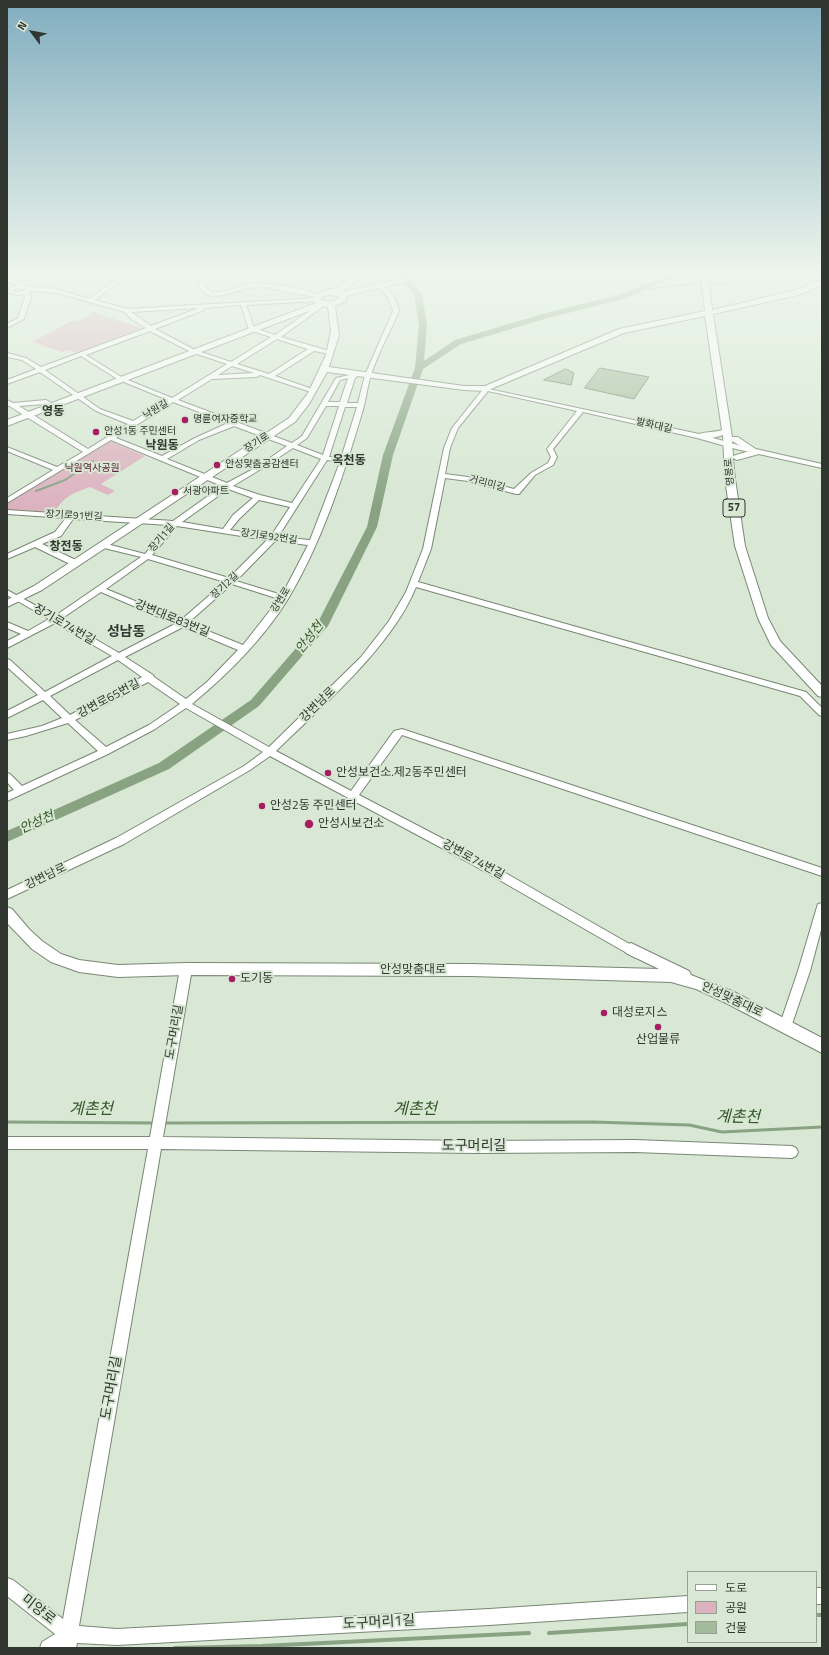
<!DOCTYPE html>
<html>
<head>
<meta charset="utf-8">
<style>
	body { margin:0 }
	#map { position:relative; width:829px; height:1655px; overflow:hidden; background:#d8e8d4; font-family:"Titillium Web","Noto Sans KR",sans-serif }
	canvas { display:block }
	.frame { position:absolute; inset:0; border:8px solid #313730; pointer-events:none }
	.legend { position:absolute; left:687px; top:1571px; width:130px; height:72px; box-sizing:border-box; background:#d8e8d4; border:1px solid #95a192; margin:0; padding:5px 7px; list-style:none; font-size:12px; color:#313730 }
	.legend li { display:flex; align-items:center; gap:8px; height:20px }
	.legend b { width:20px; border:1px solid #95a192 }
	.north { position:absolute; left:12px; top:12px; width:40px; height:40px; -webkit-text-stroke:3px #d8e8d4; paint-order:stroke; rotate:302deg; font-size:11px; font-weight:700; line-height:16px; text-align:center; color:#313730 }
	.north::after { content:''; display:block; margin:auto; width:14px; height:18px; background:#313730; clip-path:polygon(50% 0,100% 100%,50% 72%,0 100%) }
</style>
</head>
<body>
<div id="map">
<canvas width="829" height="1655"></canvas>
<div class="frame"></div>
<ul class="legend">
<li><b style="height:5px;background:#fff"></b>도로</li>
<li><b style="height:11px;background:#dcb2c0"></b>공원</li>
<li><b style="height:11px;background:#a2bc9b"></b>건물</li>
</ul>
<div class="north">N</div>
</div>
<script>
const g = document.querySelector('canvas').getContext('2d');
g.lineJoin = 'round';
function fillPath(path, color) {
  g.fillStyle = color;
  g.fill(path, 'evenodd');
}
function strokePath(path, color, width, dash) {
  g.strokeStyle = color;
  g.lineWidth = width;
  g.lineCap = dash ? 'butt' : 'round';
  g.setLineDash(dash || []);
  g.stroke(path);
}
function write(font, color, halo, rows, align = 'center') {
  g.font = font + ' "Titillium Web","Noto Sans KR",sans-serif';
  g.lineWidth = 4;
  g.setLineDash([]);
  g.textBaseline = 'middle';
  g.strokeStyle = halo;
  g.fillStyle = color;
  for (const [text, x, y, turn = 0] of rows) {
    g.save();
    g.translate(x, y);
    g.rotate((+turn || 0) * Math.PI / 180);
    g.textAlign = isNaN(turn) ? turn : align;
    if (halo) g.strokeText(text, 0, 0);
    g.fillText(text, 0, 0);
    g.restore();
  }
}
const green = new Path2D(`
	M 94,312 L 141,328 L 77,353 L 67,350 L 62,352 L 32,342 L 73,320 L 77,322 Z
	M 110,441 L 145,456 L 101,484 L 115,491 L 108,495 L 90,487 C 73,493 64,496 55,512 L 7,510 L 7,500 L 17,491 Z`);
const streamFar3 = new Path2D(`
	M 637,290 L 696,284 L 720,284 L 771,275`);
const streamFar2 = new Path2D(`
	M 36,491 L 65,480 L 93,461`);
const streamFar1 = new Path2D(`
	M 7,1122 L 154,1123
	M 163,1123 L 593,1122 L 689,1125 L 722,1132 L 822,1127`);
const stream = new Path2D(`
	M 816,1615 L 822,1615
	M 549,1633 L 688,1624
	M 175,1648 L 262,1646 L 529,1633`);
const river = new Path2D(`
	M 398,275 L 406,275 L 422,294 L 427,325 L 424,361 L 455,340 L 542,314 L 618,295 L 669,275 L 679,275 L 624,299 L 548,318 L 461,344 L 423,369 L 393,455 L 377,527 L 328,626 L 259,706 L 169,769 L 7,842 L 7,831 L 159,763 L 251,700 L 317,624 L 367,527 L 383,455 L 415,368 L 419,325 L 414,294 Z`);
const building = new Path2D(`
	M 600,368 L 649,377 L 634,399 L 585,388 Z
	M 566,369 L 574,373 L 571,385 L 544,380 Z`);
const minor = new Path2D(`
	M 112,275 L 118,275 L 119,282 L 95,300 L 127,309 L 318,298 L 319,299 L 316,301 L 246,305 L 254,328 L 275,335 L 321,303 L 325,303 L 325,305 L 281,337 L 333,352 L 330,354 L 314,351 L 275,376 L 315,390 L 315,392 L 311,392 L 260,375 L 257,377 L 212,379 L 178,400 L 292,443 L 302,436 L 336,378 L 359,373 L 359,375 L 355,378 L 347,403 L 358,403 L 365,375 L 393,311 L 388,297 L 377,287 L 377,285 C 389,284 397,301 399,311 C 390,332 378,353 371,375 C 367,387 366,401 362,413 C 343,477 322,542 288,599 C 264,638 228,674 192,704 L 269,747 L 361,657 L 389,621 L 406,592 L 423,549 L 444,448 L 452,428 L 484,388 L 699,434 L 738,445 L 822,464 L 822,468 L 736,449 L 697,438 L 583,412 L 553,449 L 557,457 L 553,465 L 535,475 L 519,494 L 516,494 L 468,481 L 445,478 L 431,549 L 418,582 L 806,692 L 822,708 L 822,716 L 819,715 L 800,696 L 416,587 C 392,647 322,706 276,751 L 351,791 L 394,731 L 402,729 L 822,868 L 822,876 L 402,735 L 359,795 L 474,855 L 640,950 L 642,953 L 640,956 L 636,958 L 632,956 L 466,861 L 270,756 L 250,770 L 124,844 L 7,899 L 7,890 L 116,838 L 244,766 L 263,752 L 186,708 L 155,729 L 108,754 L 7,801 L 7,793 L 14,790 L 7,782 L 7,773 L 10,774 L 22,786 L 98,751 L 68,723 L 26,736 L 7,740 L 7,734 L 42,726 L 62,718 L 43,700 L 7,718 L 7,711 L 38,695 L 7,667 L 7,659 L 10,660 L 45,692 L 112,656 L 55,623 L 7,648 L 7,641 L 21,634 L 7,628 L 7,622 L 28,631 L 49,619 L 7,595 L 7,590 L 55,616 L 141,557 L 100,547 L 100,543 L 103,543 L 145,554 L 169,525 L 73,519 L 61,536 L 42,544 L 78,561 L 78,565 L 72,565 L 35,547 L 7,559 L 7,554 L 55,532 L 66,518 L 7,514 L 7,510 L 173,521 L 222,486 L 111,440 L 7,503 L 7,498 L 53,470 L 7,451 L 7,447 L 57,467 L 83,452 L 9,406 L 7,405 L 7,400 L 13,403 L 46,400 L 55,405 L 55,407 L 51,407 L 45,404 L 19,406 L 88,449 L 128,424 L 96,411 L 40,372 L 7,384 L 7,380 L 36,369 L 22,360 L 7,357 L 7,353 L 26,358 L 41,367 L 146,328 L 130,318 L 125,312 L 57,293 L 30,291 L 29,292 L 31,297 L 24,319 L 7,328 L 7,324 L 18,318 L 25,297 L 24,294 L 17,295 L 8,292 L 10,287 L 18,285 L 7,282 L 7,278 L 21,282 L 24,285 L 29,287 L 57,289 L 89,299 L 114,281 ZM 14,289 L 24,289 L 25,290 L 19,292 L 13,291 ZM 241,305 L 249,330 L 271,337 L 231,362 L 195,350 L 155,329 L 204,310 L 204,308 ZM 199,308 L 151,326 L 131,312 ZM 150,331 L 191,352 L 227,364 L 172,398 L 123,378 L 86,355 ZM 277,339 L 308,349 L 269,374 L 237,364 ZM 81,356 L 119,380 L 168,400 L 133,421 L 100,409 L 45,370 ZM 232,366 L 254,373 L 218,375 ZM 348,378 L 340,402 L 328,402 L 340,380 ZM 488,391 L 577,411 L 547,449 L 551,457 L 548,463 L 531,473 L 514,489 L 468,477 L 445,474 L 450,448 L 458,428 ZM 173,402 L 228,423 L 195,438 L 162,456 L 116,438 ZM 326,406 L 339,406 L 323,455 L 297,445 L 307,438 ZM 345,407 L 357,407 L 341,458 L 329,457 ZM 234,426 L 287,446 L 257,467 L 227,483 L 167,459 L 199,440 ZM 293,448 L 321,459 L 292,503 L 260,495 L 233,486 L 261,469 ZM 327,460 L 340,462 L 310,540 L 278,537 ZM 228,489 L 253,498 L 233,515 L 223,529 L 182,522 ZM 259,500 L 290,507 L 271,536 L 230,530 L 239,519 ZM 177,526 L 267,540 L 229,578 L 152,555 ZM 275,541 L 308,545 L 282,595 L 236,581 ZM 148,559 L 225,582 L 181,620 L 106,589 ZM 232,584 L 279,599 L 243,645 L 188,623 ZM 101,592 L 175,624 L 119,653 L 61,619 ZM 183,627 L 238,650 L 207,682 L 186,699 L 154,677 L 153,675 L 125,657 ZM 118,660 L 142,677 L 70,715 L 50,696 ZM 148,682 L 180,704 L 149,725 L 106,747 L 75,720 L 101,707 Z
	M 216,275 L 223,275 L 206,283 L 205,287 C 209,291 212,293 218,292 C 229,292 238,286 248,284 C 262,282 306,288 318,295 L 315,297 L 264,287 L 248,288 L 224,295 L 212,296 L 204,293 L 199,287 L 200,282 Z
	M 822,903 L 822,926 L 810,971 L 791,1027 L 789,1031 L 785,1032 L 781,1031 L 779,1027 L 798,971 L 817,907 L 818,904 Z
	M 186,964 L 190,966 L 192,969 L 163,1137 L 477,1141 L 635,1140 L 792,1146 L 796,1148 L 798,1152 L 796,1156 L 792,1158 L 635,1152 L 477,1153 L 161,1149 L 79,1626 L 117,1629 L 489,1609 L 688,1596 L 688,1612 L 489,1625 L 117,1645 L 77,1643 L 76,1648 L 40,1648 L 42,1642 L 55,1634 L 7,1596 L 7,1578 L 13,1580 L 63,1619 L 148,1149 L 7,1149 L 7,1137 L 150,1137 L 180,969 L 182,966 Z
	M 816,1588 L 822,1588 L 822,1604 L 816,1604 Z`);
const major = new Path2D(`
	M 353,275 L 360,275 L 351,285 L 341,292 L 420,275 L 432,275 L 346,296 L 346,301 L 335,306 L 339,335 L 329,367 L 464,386 L 485,386 L 619,329 L 705,311 L 701,275 L 708,275 L 712,310 L 792,291 L 822,280 L 822,285 L 798,295 L 713,314 L 732,437 L 738,437 L 760,452 L 759,454 L 737,460 L 733,458 L 735,479 L 745,546 L 768,618 L 780,641 L 822,686 L 822,697 L 818,696 L 771,645 L 758,618 L 735,546 L 725,479 L 723,435 C 715,438 701,441 695,436 C 701,431 714,433 722,430 L 705,316 L 624,333 L 486,391 L 464,390 L 327,372 L 309,404 L 295,422 L 42,590 L 7,607 L 7,600 L 34,586 L 289,418 L 308,393 L 326,355 L 331,331 L 328,307 L 322,306 L 7,426 L 7,420 L 316,303 L 313,301 L 314,295 C 332,287 338,292 353,275 ZM 327,295 L 339,296 L 339,298 L 332,302 L 321,300 L 321,298 ZM 732,441 L 749,451 L 733,456 Z
	M 7,907 L 12,909 L 29,929 L 42,941 L 61,954 L 79,960 L 118,965 L 186,963 L 471,964 L 659,969 L 626,953 L 624,949 L 626,945 L 631,943 L 689,971 L 691,975 L 734,992 L 822,1038 L 822,1053 L 724,1002 L 696,989 L 671,982 L 471,976 L 186,975 L 118,977 L 79,972 L 51,962 L 32,949 L 7,923 Z`);
const markers = [
	[185,420,4,"#a71d62"],
	[96,432,4,"#a71d62"],
	[217,465,4,"#a71d62"],
	[175,492,4,"#a71d62"],
	[328,773,4,"#a71d62"],
	[262,806,4,"#a71d62"],
	[309,824,5,"#a71d62"],
	[232,979,4,"#a71d62"],
	[604,1013,4,"#a71d62"],
	[658,1027,4,"#a71d62"]
];
const farStreetnames = [
	["낙원길",156,410,-31],
	["발화대길",654,426,13],
	["장기로",257,443,-33],
	["영봉로",730,472,-95],
	["거리미길",487,484,15],
	["장기로91번길",74,516,3],
	["장기로92번길",269,537,8],
	["장기1길",162,538,-49],
	["장기2길",225,586,-42],
	["강변로",281,600,-58]
];
const farPoinames = [
	["명륜여자중학교",193,420],
	["안성1동 주민센터",104,432],
	["안성맞춤공감센터",225,465],
	["서광아파트",183,492]
];
const farParknames = [
	["낙원역사공원",92,469]
];
const shields = [
	[734,508,22]
];
const shieldNames = [
	["57",734,508]
];
const farQuarternames = [
	["영동",53,412],
	["낙원동",162,446],
	["옥천동",349,461],
	["창전동",66,547]
];
const streetNames = [
	["강변대로83번길",172,619,22],
	["장기로74번길",64,625,30],
	["강변로65번길",109,699,-28],
	["강변남로",318,705,-44],
	["강변로74번길",473,860,29],
	["강변남로",46,877,-26],
	["안성맞춤대로",413,970],
	["안성맞춤대로",732,1000,25],
	["도구머리길",175,1032,-80]
];
const poiNames = [
	["안성보건소.제2동주민센터",336,773],
	["안성2동 주민센터",270,806],
	["안성시보건소",318,824],
	["도기동",240,979],
	["대성로지스",612,1013],
	["산업물류",658,1040,"center"]
];
const waterNames = [
	["안성천",310,638,-51],
	["안성천",37,823,-24]
];
const quarterNames = [
	["성남동",126,633]
];
const nearStreetnames = [
	["도구머리길",474,1147],
	["도구머리길",112,1388,-80],
	["미양로",38,1610,38],
	["도구머리1길",379,1623,-3]
];
const nearWaternames = [
	["계촌천",91,1110],
	["계촌천",415,1110],
	["계촌천",738,1118,1]
];
fillPath(green, '#dcb2c0');
strokePath(streamFar3, '#88a282', 1.5);
strokePath(streamFar2, '#88a282', 2);
strokePath(streamFar1, '#88a282', 3);
strokePath(stream, '#88a282', 4);
fillPath(river, '#88a282');
fillPath(building, '#a2bc9b');
strokePath(building, '#6d7b69', 1);
strokePath(minor, '#798775', 2);
strokePath(major, '#798775', 2);
fillPath(minor, '#fff');
fillPath(major, '#fff');
const sky = g.createLinearGradient(0, 0, 0, 506);
sky.addColorStop(0, '#81adbf');
sky.addColorStop(0.54, '#edf5ec');
sky.addColorStop(1, '#edf5ec00');
g.fillStyle = sky;
g.fillRect(0, 0, 829, 506);
for (const [x, y, r, color] of markers) {
  const dot = new Path2D();
  dot.arc(x, y, r, 0, 2 * Math.PI);
  g.fillStyle = color;
  g.fill(dot);
  strokePath(dot, '#d8e8d4', 1.5);
}
write('10px', '#313730', '#d8e8d4', farStreetnames);
write('10px', '#313730', '#d8e8d4', farPoinames, 'left');
write('10px', '#5d263c', '#d8e8d4', farParknames);
for (const [x, y, w] of shields) {
  const box = new Path2D();
  box.roundRect(x - w / 2, y - 9, w, 18, 3);
  g.fillStyle = '#d8e8d4';
  g.fill(box);
  strokePath(box, '#313730', 1);
}
write('bold 11px', '#313730', null, shieldNames);
write('bold 12px', '#313730', '#d8e8d4', farQuarternames);
write('12px', '#313730', '#d8e8d4', streetNames);
write('12px', '#313730', '#d8e8d4', poiNames, 'left');
write('italic 13px', '#335729', '#d8e8d4', waterNames);
write('bold 14px', '#313730', '#d8e8d4', quarterNames);
write('14px', '#313730', '#d8e8d4', nearStreetnames);
write('italic 16px', '#335729', '#d8e8d4', nearWaternames);
</script>
</body>
</html>
